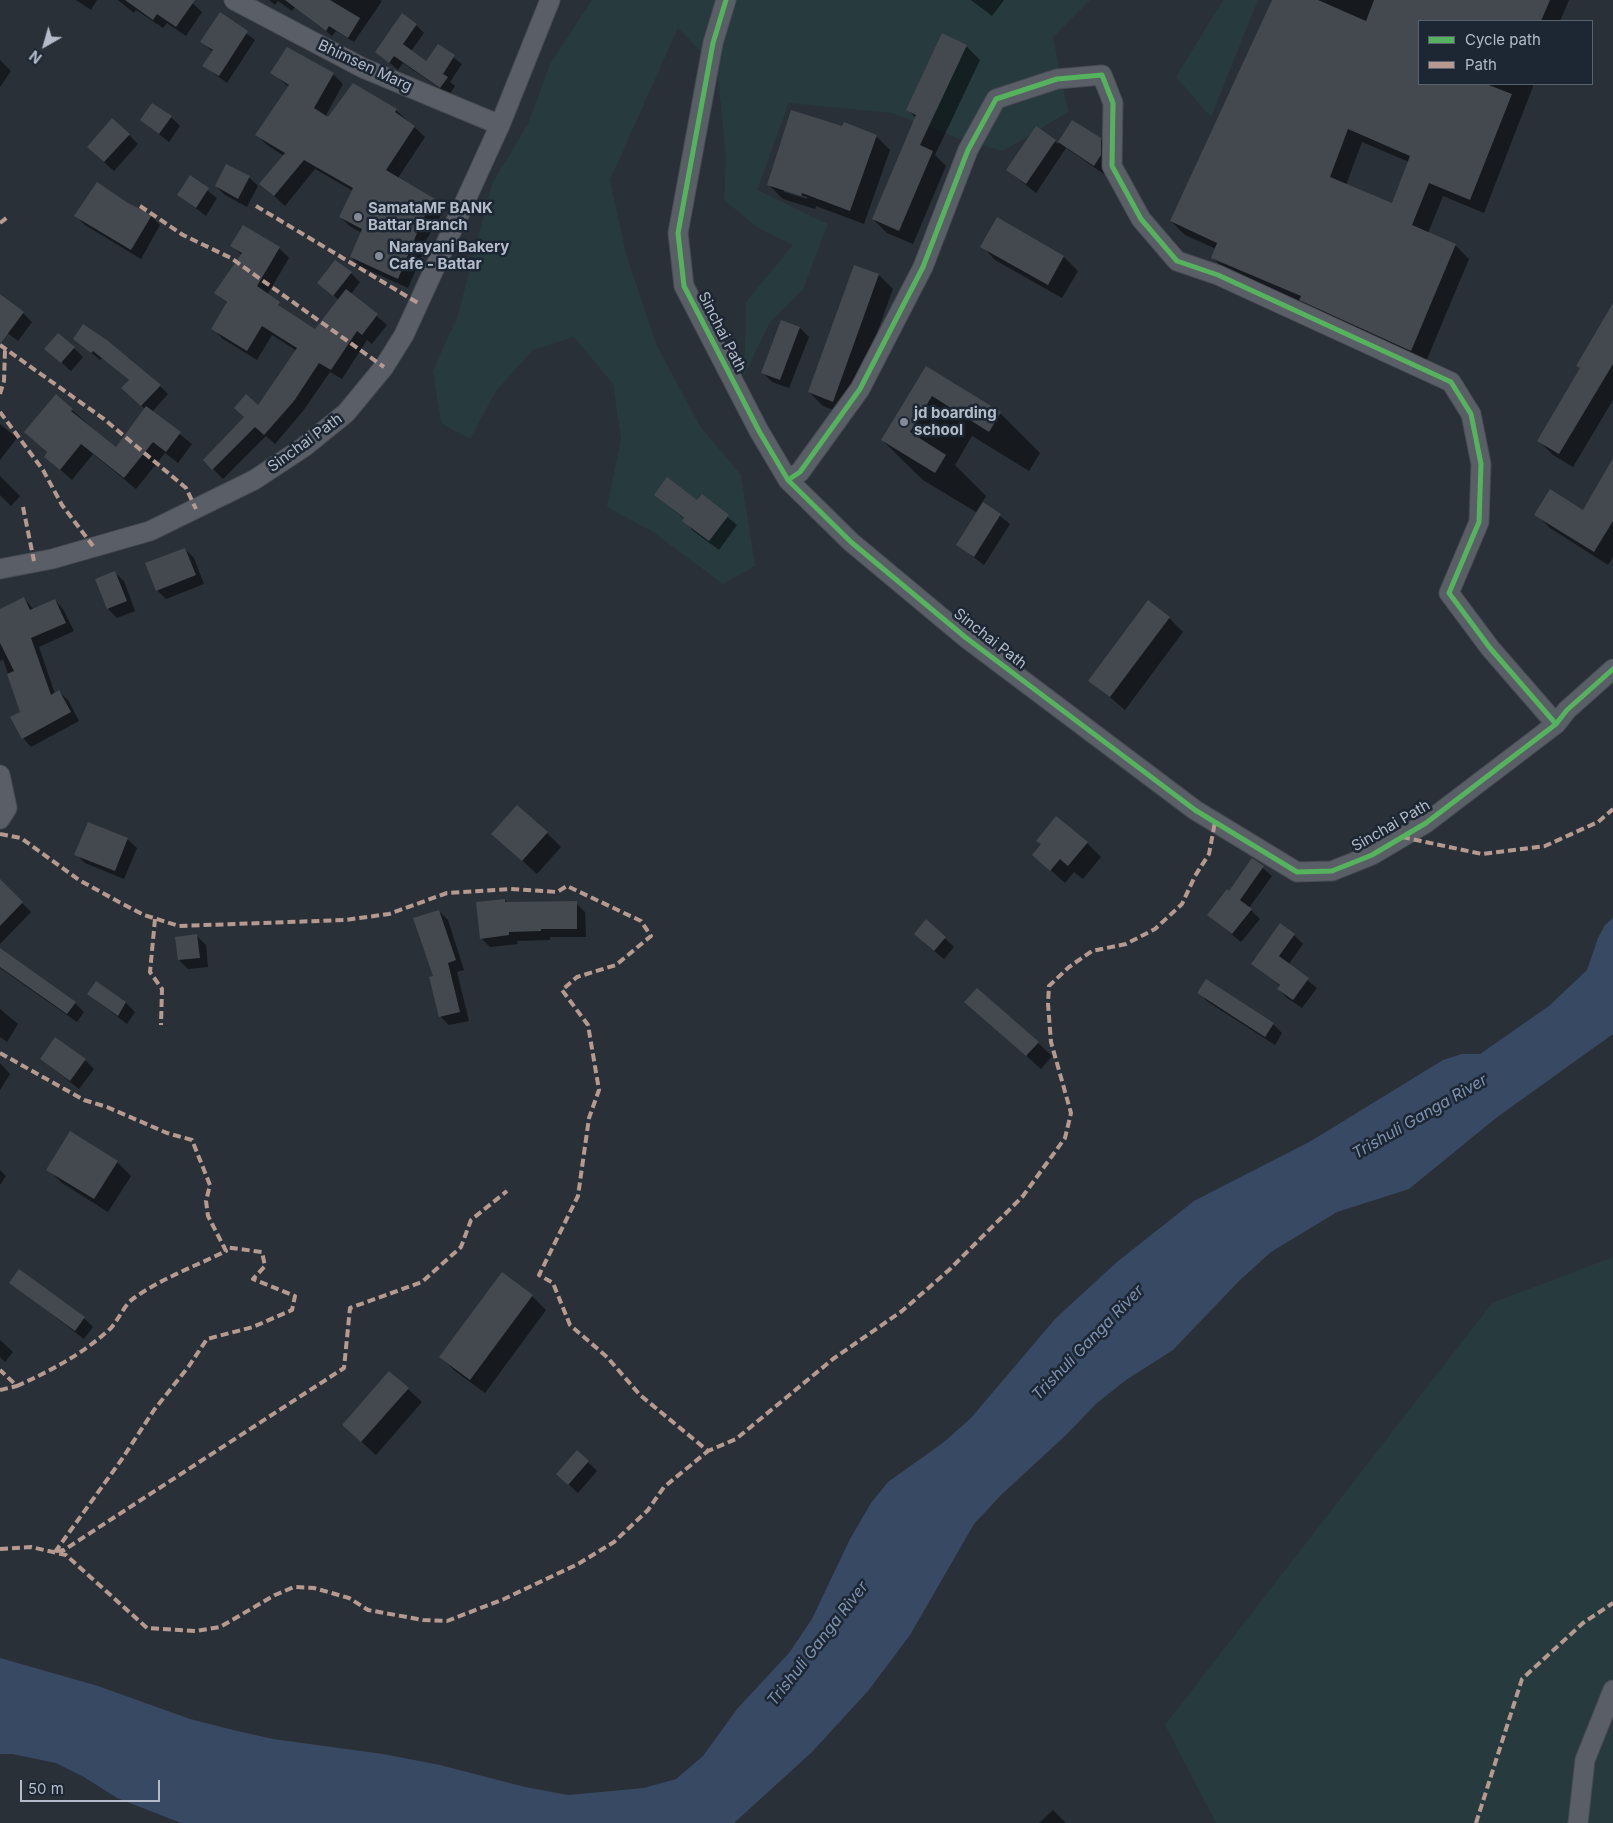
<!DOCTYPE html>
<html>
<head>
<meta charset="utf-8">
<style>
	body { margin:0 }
	#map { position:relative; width:1613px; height:1823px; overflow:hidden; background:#2a3038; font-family:Inter,sans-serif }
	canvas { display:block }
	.legend { position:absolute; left:1418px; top:20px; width:175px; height:65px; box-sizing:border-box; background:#1d2633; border:1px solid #59626f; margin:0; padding:6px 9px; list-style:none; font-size:15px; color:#b4bcc9 }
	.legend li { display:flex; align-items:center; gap:10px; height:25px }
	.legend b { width:25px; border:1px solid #59626f }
	.north { position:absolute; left:20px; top:20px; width:50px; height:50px; -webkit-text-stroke:4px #1d2633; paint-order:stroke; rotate:218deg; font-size:14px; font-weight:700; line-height:20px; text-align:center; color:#b4bcc9 }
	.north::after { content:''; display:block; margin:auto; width:18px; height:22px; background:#b4bcc9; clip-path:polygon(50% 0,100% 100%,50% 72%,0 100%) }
	.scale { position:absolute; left:20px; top:1780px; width:140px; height:22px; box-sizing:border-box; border:2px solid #b4bcc9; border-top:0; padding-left:6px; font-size:15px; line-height:18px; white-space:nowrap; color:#b4bcc9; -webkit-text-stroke:4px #1d2633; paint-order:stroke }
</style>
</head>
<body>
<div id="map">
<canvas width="1613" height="1823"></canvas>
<ul class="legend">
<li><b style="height:6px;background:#56b35d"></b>Cycle path</li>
<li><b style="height:6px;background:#b69a8f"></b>Path</li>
</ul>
<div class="north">N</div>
<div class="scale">50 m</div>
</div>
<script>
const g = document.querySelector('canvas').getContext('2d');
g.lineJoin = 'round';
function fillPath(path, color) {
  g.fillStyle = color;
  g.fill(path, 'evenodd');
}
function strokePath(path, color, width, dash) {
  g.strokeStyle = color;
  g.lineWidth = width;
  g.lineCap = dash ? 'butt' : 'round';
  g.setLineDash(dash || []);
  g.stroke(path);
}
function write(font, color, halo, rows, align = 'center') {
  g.font = font + ' Inter,sans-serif';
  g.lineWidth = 5;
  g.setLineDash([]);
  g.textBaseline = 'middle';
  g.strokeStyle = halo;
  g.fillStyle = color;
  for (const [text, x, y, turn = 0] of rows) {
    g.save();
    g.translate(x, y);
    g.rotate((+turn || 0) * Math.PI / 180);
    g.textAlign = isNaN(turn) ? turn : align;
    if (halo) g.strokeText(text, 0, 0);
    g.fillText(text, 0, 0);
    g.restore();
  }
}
const green = new Path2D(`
	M 592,0 L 1090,0 L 1053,37 L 1068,112 L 1003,151 L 957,138 L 892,113 L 789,103 L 757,190 L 828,224 L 803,289 L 770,322 L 744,376 L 746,302 L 793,245 L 757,227 L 724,200 L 726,155 L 717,68 L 678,28 L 610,180 L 626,254 L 657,346 L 700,426 L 741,475 L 755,566 L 723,584 L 653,532 L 607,507 L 621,439 L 613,384 L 574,337 L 533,350 L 496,391 L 470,439 L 441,423 L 433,371 L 458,315 L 492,184 L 528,124 L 550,64 Z
	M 1223,0 L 1258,0 L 1211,117 L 1176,77 Z
	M 1613,1257 L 1613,1823 L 1216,1823 L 1165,1725 L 1492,1303 Z`);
const water = new Path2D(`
	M 1613,918 L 1613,1034 L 1496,1118 L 1409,1189 L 1337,1212 L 1271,1252 L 1240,1280 L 1173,1350 L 1126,1380 L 1097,1403 L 1065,1436 L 1001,1495 L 974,1524 L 910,1635 L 868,1691 L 812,1752 L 734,1823 L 181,1823 L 117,1798 L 84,1777 L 56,1763 L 12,1754 L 0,1754 L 0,1658 L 98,1686 L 190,1719 L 233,1730 L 273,1739 L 383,1754 L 440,1765 L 525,1787 L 568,1795 L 644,1788 L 676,1779 L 703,1756 L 737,1709 L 789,1653 L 812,1619 L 850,1539 L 871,1503 L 888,1482 L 944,1442 L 971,1418 L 1055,1319 L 1117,1262 L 1194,1201 L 1311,1141 L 1443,1060 L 1462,1054 L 1480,1054 L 1549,1006 L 1587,970 L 1598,938 L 1605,925 Z`);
const shadow = new Path2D(`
	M 76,0 L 97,0 L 91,10 Z
	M 118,0 L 189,0 L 202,12 L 186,36 L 167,23 L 163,28 L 136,10 L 134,13 Z
	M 269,0 L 380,0 L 382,1 L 354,42 L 336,31 L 332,36 L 295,7 L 292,11 L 278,1 L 275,5 Z
	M 971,0 L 1004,0 L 992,16 Z
	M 1274,0 L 1569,0 L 1560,21 L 1419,21 L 1419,84 L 1534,84 L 1484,213 L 1443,196 L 1428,233 L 1455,245 L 1469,259 L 1425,364 L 1227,272 L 1213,258 L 1216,249 L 1185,235 L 1171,221 ZM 1362,142 L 1409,162 L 1393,205 L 1346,185 Z
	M 220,14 L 255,40 L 227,83 L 204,66 L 213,52 L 202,42 Z
	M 416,25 L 424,33 L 411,51 L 427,63 L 438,46 L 462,64 L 450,82 L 455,86 L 449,95 L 403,63 L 398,70 L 377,52 Z
	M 966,46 L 980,60 L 935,155 L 946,166 L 913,244 L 887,233 L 873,219 L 916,118 L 908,110 Z
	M 0,60 L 11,71 L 0,87 Z
	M 272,73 L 333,74 L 343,84 L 325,117 L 328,119 L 396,110 L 425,137 L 398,178 L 434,200 L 444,210 L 425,242 L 427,244 L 408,288 L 361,267 L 351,257 L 362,233 L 351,227 L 340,217 L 353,191 L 315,169 L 285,206 L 261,184 L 284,156 L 267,145 L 257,135 L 289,87 Z
	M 171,117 L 180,126 L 169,142 L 141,120 Z
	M 1073,121 L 1100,139 L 1110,149 L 1110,165 L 1104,174 L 1066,148 L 1036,193 L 1007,170 L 1036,128 L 1058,144 Z
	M 843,128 L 876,136 L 890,150 L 864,224 L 816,206 L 815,209 L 783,199 L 769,185 ZM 784,189 L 807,197 L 807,199 L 784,192 Z
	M 129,135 L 138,144 L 114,171 L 97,156 Z
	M 190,177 L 217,198 L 206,216 L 179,195 Z
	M 249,177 L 258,186 L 247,207 L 225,195 L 216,186 Z
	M 128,204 L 151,216 L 160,225 L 141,259 L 85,225 L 76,216 Z
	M 997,219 L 1064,257 L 1078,271 L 1062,298 L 995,260 L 982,246 Z
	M 232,246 L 279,248 L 289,258 L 267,295 L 289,314 L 316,330 L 339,300 L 319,283 L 351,273 L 360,282 L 351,294 L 387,325 L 372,344 L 367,340 L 342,379 L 330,372 L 303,411 L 275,444 L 266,436 L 223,479 L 204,460 L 258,406 L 297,351 L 272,335 L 257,360 L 223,339 L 213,329 L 228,304 L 215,292 L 242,255 Z
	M 879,275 L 893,289 L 847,415 L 823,406 L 809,392 Z
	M 0,303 L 23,313 L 32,322 L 18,341 L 0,327 Z
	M 1613,305 L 1613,400 L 1573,467 L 1553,455 L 1539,441 L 1581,369 L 1577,365 Z
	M 800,328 L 809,337 L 789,388 L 772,382 L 763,373 Z
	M 75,339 L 160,386 L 168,394 L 152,412 L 192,444 L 178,463 L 165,453 L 136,489 L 93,454 L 72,480 L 45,456 L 48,453 L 25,432 L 72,410 L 116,449 L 145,409 L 131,396 L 130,381 L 102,358 L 100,360 Z
	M 74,348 L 83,357 L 71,371 L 46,349 Z
	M 927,368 L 1000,413 L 1040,453 L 1029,471 L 972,436 L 955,465 L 986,496 L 976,512 L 923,480 L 882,440 Z
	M 0,424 L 17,438 L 0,460 Z
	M 0,476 L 20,496 L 11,506 L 0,495 Z
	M 1613,477 L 1613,557 L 1608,565 L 1550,528 L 1536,514 L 1583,512 Z
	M 655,495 L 697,502 L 702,496 L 737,525 L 719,550 L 692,530 L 684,519 Z
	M 984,504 L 1010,524 L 984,565 L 958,545 Z
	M 185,549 L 194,558 L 204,584 L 166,599 L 157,590 Z
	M 114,572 L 124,581 L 135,611 L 117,618 L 108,609 L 97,579 Z
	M 24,598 L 34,610 L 55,600 L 63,609 L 74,631 L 39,647 L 55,694 L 59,692 L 68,700 L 79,721 L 31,747 L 23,738 L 21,712 L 3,659 L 0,661 L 0,611 Z
	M 1169,618 L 1183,632 L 1125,710 L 1090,680 Z
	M 547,833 L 561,847 L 537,874 L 493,834 Z
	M 127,839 L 137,848 L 124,879 L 85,863 L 76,854 Z
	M 1087,843 L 1101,857 L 1083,879 L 1074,872 L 1065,883 L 1034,855 Z
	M 1253,860 L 1272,876 L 1249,908 L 1260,919 L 1241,942 L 1208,915 L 1229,893 Z
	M 0,881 L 31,912 L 0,944 Z
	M 505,900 L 507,903 L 576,903 L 585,912 L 586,937 L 550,937 L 550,940 L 517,941 L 518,944 L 490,947 L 481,938 Z
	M 439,911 L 448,920 L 464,970 L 457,972 L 469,1021 L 449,1025 L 440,1016 L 434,977 Z
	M 926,921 L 954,947 L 944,959 L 924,943 Z
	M 1294,935 L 1303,944 L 1288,965 L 1317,988 L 1302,1008 L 1287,998 L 1278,989 L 1280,986 L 1253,964 Z
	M 197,936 L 206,945 L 208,967 L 188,969 L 179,960 Z
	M 0,950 L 75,1003 L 84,1012 L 77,1022 L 0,968 Z
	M 96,983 L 126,1003 L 135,1012 L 127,1024 L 88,994 Z
	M 1199,993 L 1273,1024 L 1282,1033 L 1275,1045 L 1208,1002 Z
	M 966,1002 L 1038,1043 L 1052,1056 L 1041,1069 Z
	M 0,1009 L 18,1024 L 7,1042 L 0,1037 Z
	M 41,1059 L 85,1060 L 94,1069 L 79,1089 Z
	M 0,1063 L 10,1074 L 0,1090 Z
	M 117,1162 L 131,1176 L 108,1212 L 62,1183 L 48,1169 Z
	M 0,1170 L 6,1176 L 0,1185 Z
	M 11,1283 L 84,1318 L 93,1327 L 84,1339 Z
	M 532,1296 L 546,1310 L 485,1393 L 455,1371 L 441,1357 Z
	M 0,1340 L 13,1352 L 5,1362 L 0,1357 Z
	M 408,1389 L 422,1402 L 376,1455 L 343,1425 Z
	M 588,1462 L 597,1471 L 578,1493 L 567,1483 Z
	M 1053,1810 L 1066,1823 L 1039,1823 Z`);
const building = new Path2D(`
	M 125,0 L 195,0 L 176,27 L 157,14 L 153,20 Z
	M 285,0 L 330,0 L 360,18 L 348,38 L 329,26 L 326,31 Z
	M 1272,0 L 1318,0 L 1366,21 L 1374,0 L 1550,0 L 1541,21 L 1419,21 L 1419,84 L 1486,84 L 1512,94 L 1470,200 L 1429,183 L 1412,225 L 1456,244 L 1411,351 L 1299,300 L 1301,296 L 1211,258 L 1217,243 L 1170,221 ZM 1348,129 L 1410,156 L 1392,203 L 1330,177 Z
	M 220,12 L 248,31 L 219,76 L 202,66 L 213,50 L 200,42 Z
	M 402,13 L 417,24 L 403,44 L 426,61 L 438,44 L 455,55 L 443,74 L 448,77 L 440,88 L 394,56 L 389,63 L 375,52 Z
	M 942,33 L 967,45 L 920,145 L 933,151 L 899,231 L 872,219 L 916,115 L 906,110 Z
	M 287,47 L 334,73 L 314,108 L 328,117 L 353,83 L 397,109 L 395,112 L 415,126 L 386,170 L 435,199 L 415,232 L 417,233 L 398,279 L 350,257 L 362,229 L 339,217 L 353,188 L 304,160 L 274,196 L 259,184 L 285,153 L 255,135 L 289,85 L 270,73 Z
	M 152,103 L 172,116 L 159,134 L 140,120 Z
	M 791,110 L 842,126 L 844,122 L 877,135 L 850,211 L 802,193 L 801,196 L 767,185 Z
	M 112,118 L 130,134 L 104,162 L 87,147 Z
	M 1072,120 L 1101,138 L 1101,155 L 1094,166 L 1058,142 Z
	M 1036,126 L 1056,140 L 1026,184 L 1006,170 Z
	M 226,164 L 250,176 L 238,199 L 215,186 Z
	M 190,175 L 209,188 L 196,208 L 177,195 Z
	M 97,182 L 128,203 L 152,215 L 131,250 L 74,216 Z
	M 997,217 L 1064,256 L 1048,285 L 980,247 Z
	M 243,225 L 280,247 L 257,286 L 280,302 L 278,305 L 315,329 L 346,289 L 378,314 L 362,335 L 357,331 L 331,370 L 319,363 L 294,401 L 264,435 L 255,427 L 212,470 L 203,460 L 244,417 L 234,408 L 246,394 L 258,405 L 297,348 L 262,326 L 247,351 L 211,329 L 227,302 L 214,293 L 242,253 L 230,246 Z
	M 335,260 L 352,272 L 333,296 L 317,283 Z
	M 854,265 L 879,274 L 833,402 L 808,392 Z
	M 0,294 L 24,312 L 0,344 Z
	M 1613,303 L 1613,364 L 1559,454 L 1537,441 L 1580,368 L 1576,366 Z
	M 781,320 L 800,327 L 780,380 L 761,373 Z
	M 83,324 L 108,341 L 161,385 L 141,406 L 121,388 L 129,380 L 93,351 L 91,353 L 73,339 Z
	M 58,333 L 75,347 L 61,363 L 44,349 Z
	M 926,366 L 1001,412 L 989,432 L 932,396 L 910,432 L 946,455 L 935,473 L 881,440 Z
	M 56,394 L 73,409 L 71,411 L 116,447 L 146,406 L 181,432 L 166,452 L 153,442 L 124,478 L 81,444 L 60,470 L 44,457 L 47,452 L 24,432 Z
	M 1613,458 L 1613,521 L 1594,552 L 1534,515 L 1550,489 L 1583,510 Z
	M 667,477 L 697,500 L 702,494 L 729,515 L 709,541 L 682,521 L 684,518 L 654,495 Z
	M 983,502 L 1001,514 L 974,557 L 956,545 Z
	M 185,548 L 196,575 L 156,591 L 145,563 Z
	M 115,571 L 127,601 L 107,609 L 95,579 Z
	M 24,597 L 30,610 L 55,599 L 66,623 L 31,638 L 51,695 L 59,690 L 71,712 L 22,739 L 10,717 L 20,712 L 7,674 L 14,671 L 0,643 L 0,609 Z
	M 1148,600 L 1170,617 L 1110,697 L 1088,681 Z
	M 517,805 L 548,832 L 522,861 L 491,834 Z
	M 1056,816 L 1088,842 L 1068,866 L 1060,859 L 1050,871 L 1032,855 L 1041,844 L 1036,841 Z
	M 88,822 L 128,838 L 115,871 L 74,855 Z
	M 1252,858 L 1264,866 L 1240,900 L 1252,909 L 1232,934 L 1207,915 L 1227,889 L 1229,891 Z
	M 0,879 L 23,902 L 0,926 Z
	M 505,899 L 505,902 L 577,901 L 577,929 L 541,929 L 541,931 L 509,932 L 509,935 L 480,939 L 476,902 Z
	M 439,910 L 456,960 L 448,963 L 460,1012 L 439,1017 L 429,977 L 433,976 L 413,918 Z
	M 926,919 L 946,937 L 934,951 L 914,934 Z
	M 1280,923 L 1295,934 L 1279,956 L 1309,978 L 1293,1000 L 1277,989 L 1280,985 L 1251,964 Z
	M 197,934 L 200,958 L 178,960 L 175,937 Z
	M 0,948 L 76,1002 L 67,1014 L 0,967 Z
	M 1206,979 L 1274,1023 L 1265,1037 L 1197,993 Z
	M 96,981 L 126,1002 L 118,1016 L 87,994 Z
	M 977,988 L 1039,1042 L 1026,1056 L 964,1002 Z
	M 55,1037 L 86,1059 L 70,1081 L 40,1059 Z
	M 70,1131 L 118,1161 L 94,1199 L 46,1170 Z
	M 19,1269 L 85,1317 L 75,1331 L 9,1283 Z
	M 502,1272 L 533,1295 L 470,1380 L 439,1357 Z
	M 389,1371 L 409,1388 L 361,1442 L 342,1425 Z
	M 577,1450 L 589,1461 L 568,1485 L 556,1474 Z`);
const minor = new Path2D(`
	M 234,0 L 363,68 L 500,125
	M 726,0 L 713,43 L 678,233 L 684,286 L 759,431 L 788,480 L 851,542 L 965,637 L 1195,810 L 1297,872 L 1332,871 L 1372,855 L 1426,823 L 1556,724 L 1567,710 L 1613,669
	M 788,480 L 800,472 L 860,389 L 923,267 L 968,150 L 996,99 L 1057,79 L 1102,75 L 1113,103 L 1112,166 L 1141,219 L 1177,261 L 1218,275 L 1451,382 L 1471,414 L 1481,464 L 1479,522 L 1449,593 L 1490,648 L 1556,724
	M 0,569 L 52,559 L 150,531 L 254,480 L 304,447 L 346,413 L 384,367 L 404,335 L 500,125 L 550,0
	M 0,775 L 7,808 L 0,819
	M 1578,1823 L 1585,1760 L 1613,1690`);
const quiet = new Path2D(`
	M 140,206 L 183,235 L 231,258 L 384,367
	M 256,206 L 418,303
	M 0,223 L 9,216
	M 0,345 L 104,419 L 186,488 L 196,509
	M 0,394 L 4,381 L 5,350
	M 0,412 L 43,470 L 62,505 L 93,546
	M 23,507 L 34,561
	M 0,834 L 21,838 L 79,880 L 119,902 L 144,915 L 179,926 L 345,920 L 389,914 L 447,893 L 511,889 L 557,892 L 567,886 L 641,921 L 651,936 L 616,965 L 577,977 L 562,990 L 588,1025 L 599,1090 L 589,1118 L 578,1196 L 539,1275 L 553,1283 L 570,1325 L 607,1357 L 640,1395 L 708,1451 L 736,1439 L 833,1359 L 902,1311 L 949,1270 L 1023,1196 L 1065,1138 L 1071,1113 L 1051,1042 L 1048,1004 L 1049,986 L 1069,967 L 1092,951 L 1126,944 L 1155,929 L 1182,904 L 1195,876 L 1209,854 L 1215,822
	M 1402,837 L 1482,854 L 1545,846 L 1598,822 L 1613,809
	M 155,919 L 150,972 L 162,989 L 161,1025
	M 0,1053 L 84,1100 L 107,1107 L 167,1133 L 192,1140 L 210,1185 L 206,1201 L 208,1216 L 226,1251 C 196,1266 162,1278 134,1298 C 124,1305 119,1319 111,1328 C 83,1354 52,1370 17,1386 L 0,1370
	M 0,1390 L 17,1386
	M 0,1549 L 31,1547 L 66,1555 L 147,1628 L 196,1631 L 220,1627 L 275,1595 L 294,1587 L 314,1588 L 349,1598 L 368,1610 L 423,1620 L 447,1621 L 504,1599 L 578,1564 L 614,1542 L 648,1510 L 664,1487 L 708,1451
	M 57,1551 L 64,1550 L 344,1368 L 350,1308 L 422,1282 L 461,1247 L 471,1220 L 507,1191
	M 55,1552 L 122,1459 L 154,1410 L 189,1366 L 207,1339 L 253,1327 L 292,1310 L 295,1296 L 253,1279 L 265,1266 L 262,1252 L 224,1247
	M 1476,1823 L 1522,1679 L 1583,1623 L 1613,1603`);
const cycleway = new Path2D(`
	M 726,0 L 713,43 L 678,233 L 684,286 L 759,431 L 788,480 L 851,542 L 965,637 L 1195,810 L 1297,872 L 1332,871 L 1372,855 L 1426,823 L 1556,724 L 1567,710 L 1613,669
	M 788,480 L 800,472 L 860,389 L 923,267 L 968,150 L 996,99 L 1057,79 L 1102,75 L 1113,103 L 1112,166 L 1141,219 L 1177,261 L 1218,275 L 1451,382 L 1471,414 L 1481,464 L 1479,522 L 1449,593 L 1490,648 L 1556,724`);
const markers = [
	[358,217,5,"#848b96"],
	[379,256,5,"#848b96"],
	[904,422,5,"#848b96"]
];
const streetNames = [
	["Bhimsen Marg",365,66,25],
	["Sinchai Path",722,332,63],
	["Sinchai Path",305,443,-36],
	["Sinchai Path",990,639,38],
	["Sinchai Path",1391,826,-30]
];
const poiNames = [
	["SamataMF BANK",368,208],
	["Battar Branch",368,225],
	["Narayani Bakery",389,247],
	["Cafe - Battar",389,264],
	["jd boarding",914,413],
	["school",914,430]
];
const waterNames = [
	["Trishuli Ganga River",1420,1117,-30],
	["Trishuli Ganga River",1088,1343,-46],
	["Trishuli Ganga River",818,1644,-52]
];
fillPath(green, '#273a3e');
fillPath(water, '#384963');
fillPath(shadow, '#0007');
fillPath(building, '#444950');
strokePath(minor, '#484c53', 21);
strokePath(minor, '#5a5e66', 19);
strokePath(quiet, '#b69a8f', 4, [8, 4]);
strokePath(cycleway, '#56b35d', 5);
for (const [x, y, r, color] of markers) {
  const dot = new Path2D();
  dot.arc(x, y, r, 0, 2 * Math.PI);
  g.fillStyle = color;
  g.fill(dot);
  strokePath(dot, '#1d2633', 2);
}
write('15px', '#b4bcc9', '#1d2633', streetNames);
write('bold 15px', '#b4bcc9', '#1d2633', poiNames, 'left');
write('italic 16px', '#7c92b1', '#1d2633', waterNames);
</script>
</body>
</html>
